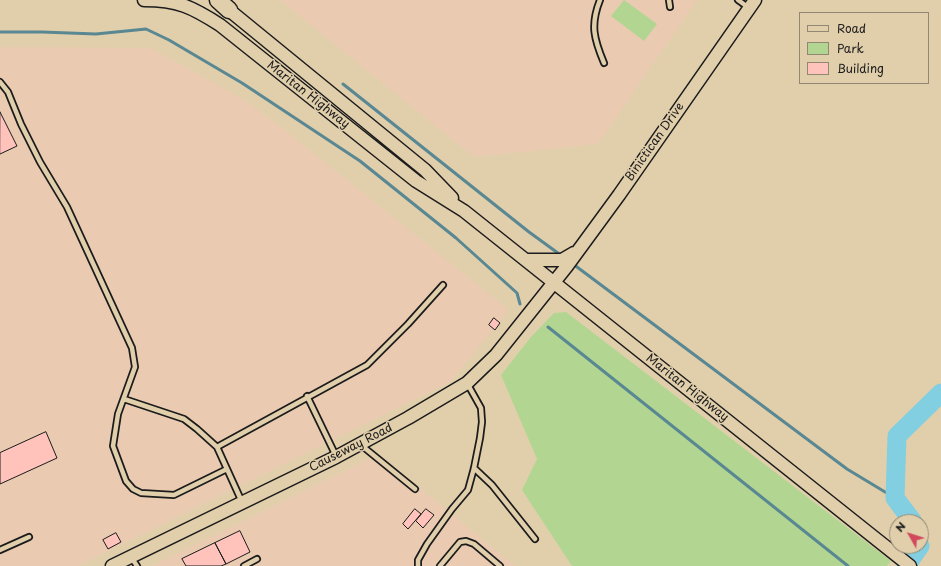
<!DOCTYPE html>
<html>
<head>
<meta charset="utf-8">
<style>
	body { margin:0 }
	#map { position:relative; width:941px; height:566px; overflow:hidden; background:#e1cfac; font-family:"Playpen Sans",sans-serif }
	canvas { display:block }
	.legend { position:absolute; left:799px; top:12px; width:130px; height:72px; box-sizing:border-box; background:#e1cfac; border:1px solid #928772; margin:0; padding:5px 7px; list-style:none; font-size:12px; color:#1c1c1c }
	.legend li { display:flex; align-items:center; gap:8px; height:20px }
	.legend b { width:20px; border:1px solid #928772 }
	.north { position:absolute; left:889px; top:514px; width:40px; height:40px; box-sizing:border-box; background:#e1cfac; border:1px solid #928772; border-radius:50%; rotate:309deg; font-size:11px; font-weight:700; line-height:16px; text-align:center; color:#1c1c1c }
	.north::after { content:''; display:block; margin:auto; width:14px; height:18px; background:#d1495b; clip-path:polygon(50% 0,100% 100%,50% 72%,0 100%) }
</style>
</head>
<body>
<div id="map">
<canvas width="941" height="566"></canvas>
<ul class="legend">
<li><b style="height:5px;background:#e1cfac"></b>Road</li>
<li><b style="height:11px;background:#b2d691"></b>Park</li>
<li><b style="height:11px;background:#ffc3bc"></b>Building</li>
</ul>
<div class="north">N</div>
</div>
<script>
const g = document.querySelector('canvas').getContext('2d');
g.lineJoin = 'round';
function fillPath(path, color) {
  g.fillStyle = color;
  g.fill(path, 'evenodd');
}
function strokePath(path, color, width, dash) {
  g.strokeStyle = color;
  g.lineWidth = width;
  g.lineCap = dash ? 'butt' : 'round';
  g.setLineDash(dash || []);
  g.stroke(path);
}
function write(font, color, halo, rows, align = 'center') {
  g.font = font + ' "Playpen Sans",sans-serif';
  g.lineWidth = 3;
  g.setLineDash([]);
  g.textBaseline = 'middle';
  g.strokeStyle = halo;
  g.fillStyle = color;
  for (const [text, x, y, turn = 0] of rows) {
    g.save();
    g.translate(x, y);
    g.rotate((+turn || 0) * Math.PI / 180);
    g.textAlign = isNaN(turn) ? turn : align;
    if (halo) g.strokeText(text, 0, 0);
    g.fillText(text, 0, 0);
    g.restore();
  }
}
const built = new Path2D(`
	M 280,0 L 697,0 L 598,144 L 474,157 Z
	M 0,47 L 151,48 L 244,100 L 277,124 L 509,310 L 450,382 L 78,566 L 0,566 Z
	M 379,454 L 515,566 L 152,566 Z`);
const green = new Path2D(`
	M 624,0 L 657,24 L 644,41 L 611,16 Z
	M 566,312 L 891,561 L 887,566 L 572,566 L 522,490 L 537,459 L 501,375 L 531,337 L 554,313 Z`);
const stream = new Path2D(`
	M 0,32 L 42,32 L 96,34 L 146,29 L 169,40 L 242,83 L 360,161 L 456,238 L 517,293 L 520,304
	M 343,84 L 529,232 L 562,256
	M 573,264 L 847,469 L 895,498
	M 548,327 L 848,566`);
const river = new Path2D(`
	M 913,522 L 895,498 L 897,436 L 941,393
	M 906,566 L 920,546`);
const building = new Path2D(`
	M 0,112 L 17,146 L 0,154 Z
	M 494,318 L 500,323 L 495,330 L 489,325 Z
	M 46,432 L 57,458 L 0,484 L 0,453 Z
	M 415,509 L 421,514 L 408,529 L 403,524 Z
	M 426,509 L 434,515 L 423,528 L 416,521 Z
	M 240,531 L 250,552 L 226,564 L 215,543 Z
	M 116,533 L 121,542 L 108,549 L 103,540 Z
	M 215,543 L 226,564 L 221,566 L 186,566 L 182,559 Z`);
const lane = new Path2D(`
	M 600,0 C 590,25 594,39 604,63
	M 669,0 L 670,7
	M 738,0 L 749,8
	M 0,82 L 8,92 L 21,124 L 40,162 L 67,207 L 132,348 L 135,367 L 118,414 L 113,446 L 126,481 L 133,489 L 141,493 L 174,495 L 227,469
	M 307,396 L 336,456
	M 124,399 L 184,419 L 197,429 L 217,447 L 242,502
	M 361,445 L 415,489
	M 217,447 L 367,365 L 408,324 L 443,285
	M 474,468 L 492,485 L 535,539
	M 0,550 L 29,537
	M 131,557 L 137,566
	M 244,566 L 257,559
	M 418,566 L 418,560 L 427,544 L 452,509 L 468,490 L 474,468 L 480,438 L 482,422 L 481,408 L 467,383
	M 440,566 L 460,542 L 466,541 L 474,544 L 500,566`);
const secondary = new Path2D(`
	M 144,0 C 178,0 192,7 220,25 L 416,181 L 464,211 L 910,566
	M 222,6 L 229,10 L 425,170 L 452,198
	M 526,260 L 562,260 L 574,253
	M 112,566 L 336,457 L 408,418 L 467,383 L 496,355 L 567,266 L 619,195 L 755,0`);
const highway = new Path2D(`
	M 218,0 L 229,10`);
const streetNames = [
	["Maritan Highway",308,95,38],
	["Binictican Drive",655,142,-55],
	["Maritan Highway",687,388,38],
	["Causeway Road",351,448,-27]
];
fillPath(built, '#eacbb1');
fillPath(green, '#b2d691');
strokePath(stream, '#598792', 3);
strokePath(river, '#81cfe0', 19);
fillPath(building, '#ffc3bc');
strokePath(building, '#1c1c1c', 1);
strokePath(lane, '#1c1c1c', 8);
strokePath(secondary, '#1c1c1c', 15);
strokePath(highway, '#1c1c1c', 19);
strokePath(lane, '#e1cfac', 4.5);
strokePath(secondary, '#e1cfac', 12);
strokePath(highway, '#e1cfac', 16);
write('12px', '#1c1c1c', '#e1cfac', streetNames);
</script>
</body>
</html>
